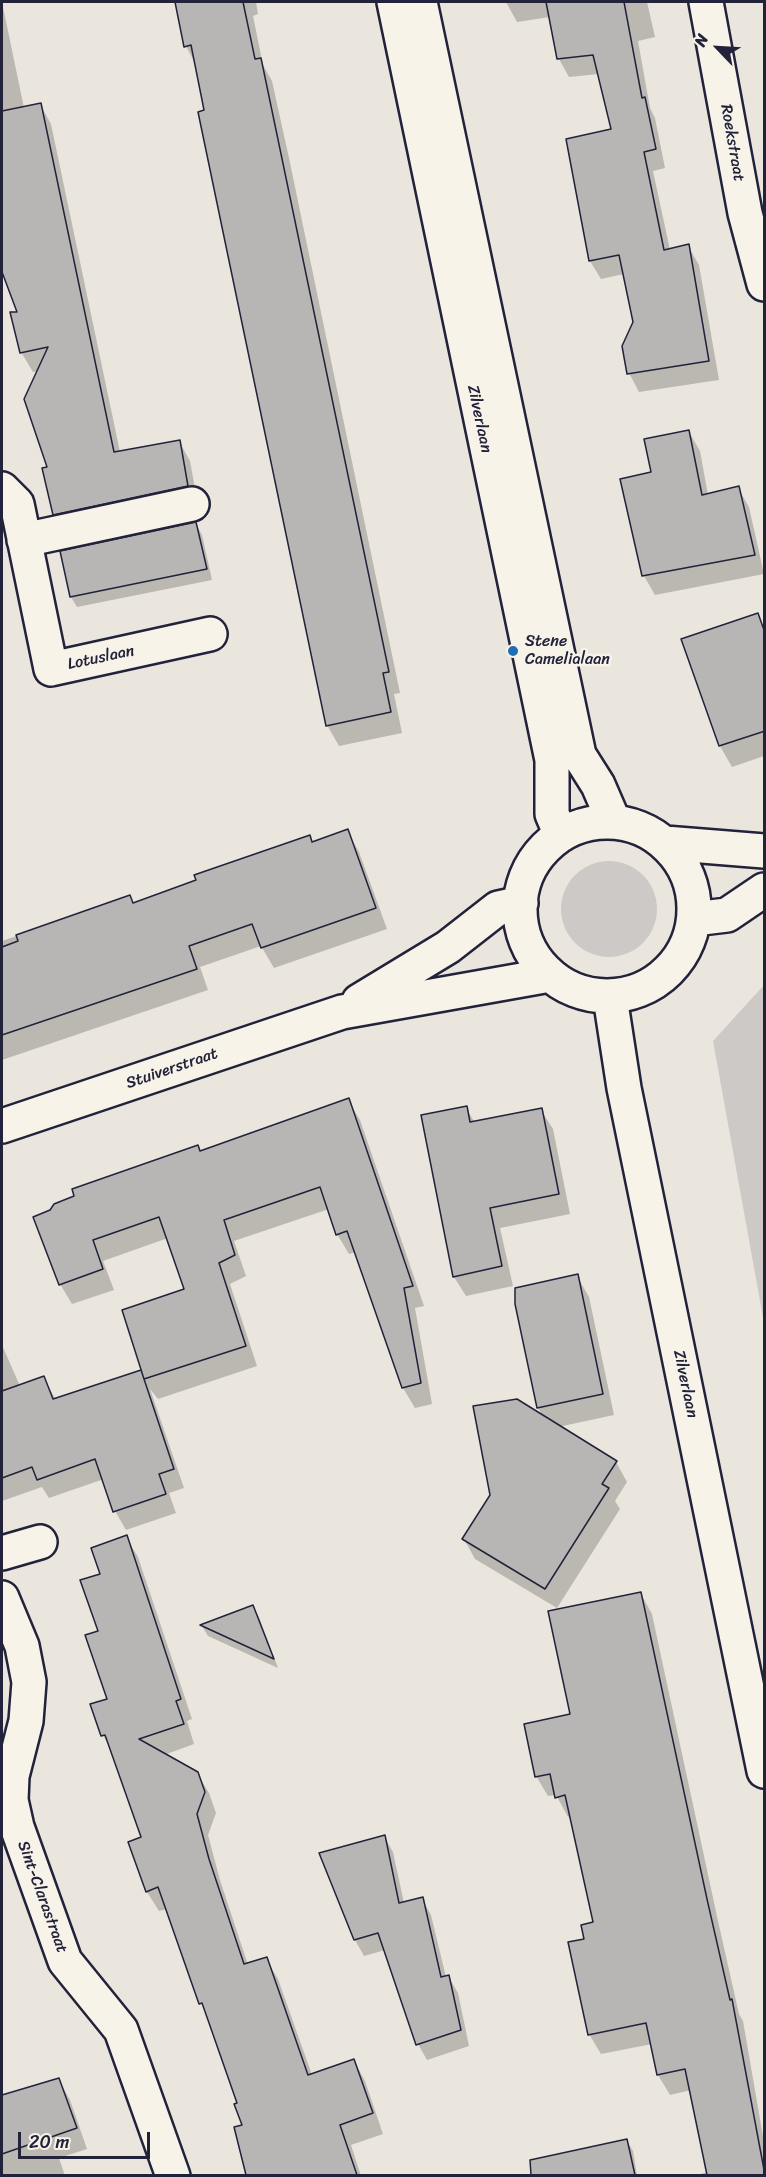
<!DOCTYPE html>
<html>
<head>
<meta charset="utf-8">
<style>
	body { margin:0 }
	#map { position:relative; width:766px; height:2177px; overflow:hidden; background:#eae6de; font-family:Sriracha,sans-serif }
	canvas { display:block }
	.frame { position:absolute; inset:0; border:3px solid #22223b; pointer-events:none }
	.north { position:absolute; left:688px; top:18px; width:60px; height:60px; -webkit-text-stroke:4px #f7f3e8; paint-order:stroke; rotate:295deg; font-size:16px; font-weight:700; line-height:24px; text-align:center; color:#22223b }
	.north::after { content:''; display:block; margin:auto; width:21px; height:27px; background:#22223b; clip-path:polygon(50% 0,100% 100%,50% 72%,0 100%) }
	.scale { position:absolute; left:18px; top:2132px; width:132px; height:27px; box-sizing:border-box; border:3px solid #22223b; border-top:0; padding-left:8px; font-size:18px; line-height:21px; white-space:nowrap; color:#22223b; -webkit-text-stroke:4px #f7f3e8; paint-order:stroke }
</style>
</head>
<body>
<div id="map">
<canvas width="766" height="2177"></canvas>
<div class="frame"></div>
<div class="north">N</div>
<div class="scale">20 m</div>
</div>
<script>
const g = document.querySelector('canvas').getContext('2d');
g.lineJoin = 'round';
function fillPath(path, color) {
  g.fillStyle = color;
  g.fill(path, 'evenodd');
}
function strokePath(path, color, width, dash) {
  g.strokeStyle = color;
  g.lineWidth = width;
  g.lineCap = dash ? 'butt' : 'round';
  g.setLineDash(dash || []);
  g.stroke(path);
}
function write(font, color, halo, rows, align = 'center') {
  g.font = font + ' Sriracha,sans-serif';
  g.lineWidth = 5;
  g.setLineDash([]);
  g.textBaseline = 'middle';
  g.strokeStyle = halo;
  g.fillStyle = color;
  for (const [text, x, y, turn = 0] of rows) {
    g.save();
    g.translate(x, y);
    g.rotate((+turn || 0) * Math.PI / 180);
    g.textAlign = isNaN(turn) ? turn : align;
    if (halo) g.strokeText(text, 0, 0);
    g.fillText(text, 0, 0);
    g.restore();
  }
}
const green = new Path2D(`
	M561 909a48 48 0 1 1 96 0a48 48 0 1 1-96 0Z
	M 764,985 L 764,1323 L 713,1041 Z`);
const shadow = new Path2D(`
	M 2,2 L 24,108 L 40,104 L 51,124 L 120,452 L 179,441 L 190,461 L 198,505 L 66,534 L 54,514 L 39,371 L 33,372 L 21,352 L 20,313 L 2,268 Z
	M 176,2 L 256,2 L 258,14 L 253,16 L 263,65 L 272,81 L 289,158 L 400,693 L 394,694 L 402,733 L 339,746 L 327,725 L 196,65 L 186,46 Z
	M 506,2 L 647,2 L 655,37 L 638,41 L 650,108 L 655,118 L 665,168 L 653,171 L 670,250 L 688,246 L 699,265 L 719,380 L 639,392 L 629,373 L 634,322 L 624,274 L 601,279 L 590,261 L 567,140 L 613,130 L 599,74 L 569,77 L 559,59 L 550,17 L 517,22 Z
	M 689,432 L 700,451 L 708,495 L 738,488 L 749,507 L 764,574 L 655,595 L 644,576 L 622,480 L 652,474 Z
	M 196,524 L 202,535 L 212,580 L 77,607 L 71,597 Z
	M 757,615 L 764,628 L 764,756 L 732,767 L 720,746 L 683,640 Z
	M 347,831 L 359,852 L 387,929 L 274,968 L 261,946 L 200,967 L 208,990 L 2,1060 L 2,941 L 129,897 L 133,904 L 309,837 L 313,843 Z
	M 348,1100 L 360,1120 L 424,1306 L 415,1308 L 432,1404 L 415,1408 L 403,1388 L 356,1252 L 349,1254 L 337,1234 L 329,1209 L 234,1241 L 246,1276 L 230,1284 L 257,1366 L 158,1399 L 150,1389 L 184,1488 L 169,1493 L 176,1513 L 126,1530 L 115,1511 L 104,1479 L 49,1498 L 42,1487 L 2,1501 L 2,1345 L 20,1386 L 43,1377 L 56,1400 L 140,1372 L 145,1382 L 124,1311 L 186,1290 L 168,1238 L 103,1261 L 114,1290 L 72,1304 L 60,1284 L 35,1218 Z
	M 466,1108 L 475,1123 L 541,1110 L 553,1129 L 570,1214 L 500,1228 L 513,1286 L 466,1296 L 454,1277 Z
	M 577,1276 L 589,1297 L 614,1415 L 558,1427 L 616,1462 L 627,1482 L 615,1501 L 620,1509 L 557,1608 L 475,1559 L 464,1539 L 544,1418 L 538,1408 Z
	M 126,1537 L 138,1557 L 192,1719 L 187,1721 L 194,1744 L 164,1755 L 197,1773 L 209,1793 L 216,1813 L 208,1835 L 220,1880 L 248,1965 L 266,1959 L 278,1979 L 312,2075 L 354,2061 L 365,2081 L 383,2134 L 351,2145 L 361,2176 L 249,2176 L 243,2158 L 243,2126 L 239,2104 L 167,1909 L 159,1911 L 147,1892 L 137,1863 L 143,1838 L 112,1752 L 103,1735 L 109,1700 L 100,1632 L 102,1575 Z
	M 641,1594 L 652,1614 L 718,1921 L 739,2014 L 743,2021 L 764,2142 L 764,2176 L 694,2176 L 707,2172 L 691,2090 L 670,2095 L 658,2075 L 652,2044 L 601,2054 L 589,2034 L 586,1940 L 595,1923 L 571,1816 L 568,1817 L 556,1795 L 548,1796 L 536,1776 Z
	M 253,1606 L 259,1617 L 278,1668 L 208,1636 L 202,1626 Z
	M 384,1836 L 393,1852 L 404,1903 L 422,1899 L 431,1915 L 446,1977 L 448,1976 L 458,1993 L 469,2046 L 427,2060 L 418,2044 L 385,1950 L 364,1956 L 355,1940 L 321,1854 Z
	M 59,2080 L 70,2100 L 87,2149 L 59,2158 L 65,2176 L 2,2176 L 2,2096 Z
	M 627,2141 L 633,2151 L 637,2176 L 582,2176 L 577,2151 Z`);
const building = new Path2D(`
	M 175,2 L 243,2 L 255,59 L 261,58 L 389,672 L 383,673 L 391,712 L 326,726 L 198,112 L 204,110 L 191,45 L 184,47 Z
	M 546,2 L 624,2 L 642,98 L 645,97 L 656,149 L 644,152 L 664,250 L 689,244 L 709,361 L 627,374 L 622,346 L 633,322 L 619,255 L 589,261 L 566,139 L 611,129 L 593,55 L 557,59 Z
	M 41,103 L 114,452 L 180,440 L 188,486 L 53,515 L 42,468 L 47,467 L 24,399 L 48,347 L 20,353 L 10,312 L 17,312 L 2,272 L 2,111 Z
	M 689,430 L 702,495 L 739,486 L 755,555 L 642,576 L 620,479 L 651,472 L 644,439 Z
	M 196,522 L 207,569 L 70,597 L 60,551 Z
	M 758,613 L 765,633 L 765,731 L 719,746 L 681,639 Z
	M 348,829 L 376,908 L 261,948 L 252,924 L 189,946 L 197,969 L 2,1035 L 2,947 L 18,941 L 16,935 L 130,895 L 133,903 L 196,880 L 194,875 L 310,835 L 312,842 Z
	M 349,1098 L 413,1286 L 404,1288 L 421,1383 L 402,1388 L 347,1231 L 336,1235 L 320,1187 L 224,1220 L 235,1255 L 219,1263 L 246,1346 L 144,1379 L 122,1310 L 184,1289 L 159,1217 L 93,1240 L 103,1269 L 59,1285 L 33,1217 L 50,1210 L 54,1204 L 74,1196 L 72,1189 L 198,1145 L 200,1151 Z
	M 467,1106 L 470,1122 L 542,1108 L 559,1194 L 490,1208 L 502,1266 L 453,1277 L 421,1115 Z
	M 578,1274 L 603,1394 L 537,1408 L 515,1304 L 515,1288 Z
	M 141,1370 L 174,1469 L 159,1474 L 166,1494 L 113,1512 L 95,1459 L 37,1480 L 32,1467 L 2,1478 L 2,1391 L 44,1376 L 53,1399 Z
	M 517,1399 L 617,1461 L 602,1484 L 609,1488 L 545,1589 L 462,1539 L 490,1495 L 473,1406 Z
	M 127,1535 L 181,1699 L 176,1701 L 184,1724 L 139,1739 L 198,1772 L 205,1792 L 197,1814 L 209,1859 L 244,1964 L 267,1957 L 308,2075 L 354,2059 L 373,2113 L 340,2125 L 357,2175 L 246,2175 L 234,2127 L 242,2125 L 234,2104 L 237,2103 L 202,2003 L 199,2004 L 158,1887 L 146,1892 L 128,1842 L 141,1837 L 105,1735 L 101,1736 L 90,1704 L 107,1699 L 85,1635 L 98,1631 L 80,1580 L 100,1574 L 91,1548 Z
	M 641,1592 L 707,1899 L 730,2000 L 732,1999 L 765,2175 L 707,2175 L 685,2069 L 657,2075 L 646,2023 L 588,2035 L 568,1942 L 584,1939 L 581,1925 L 593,1922 L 565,1795 L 555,1798 L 550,1774 L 535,1777 L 524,1724 L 570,1714 L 548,1611 Z
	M 253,1605 L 274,1659 L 200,1625 Z
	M 385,1835 L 399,1903 L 423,1897 L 441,1977 L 449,1975 L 461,2030 L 416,2045 L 378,1933 L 354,1940 L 319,1853 Z
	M 59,2078 L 77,2128 L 2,2154 L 2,2095 Z
	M 627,2139 L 635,2175 L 531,2175 L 530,2160 Z`);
const minor = new Path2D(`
	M 394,2 L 552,760 L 552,814 L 561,835
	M 420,2 L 579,755 L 598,785 L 614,822
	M 706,2 L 745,213 L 764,284
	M 2,489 L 17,504 L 51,669 L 210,634
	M 24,540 L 192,504
	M520 909a87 87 0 1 1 174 0a87 87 0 1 1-174 0Z
	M 665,843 L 764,851
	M 694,919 L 727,915 L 764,890
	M 610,997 L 624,1088 L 764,1771
	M 359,1001 L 448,947 L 498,908 L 521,903
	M 2,1126 L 342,1012 L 550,975
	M 2,1553 L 40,1542
	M 2,1598 L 22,1646 L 29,1682 L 26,1721 L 12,1776 L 11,1800 L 17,1827 L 65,1961 L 121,2030 L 173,2176`);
const markers = [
	[513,651,6,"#1f6fb2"]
];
const streetNames = [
	["Roekstraat",732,143,80],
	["Zilverlaan",479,419,78],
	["Lotuslaan",101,658,-12],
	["Stuiverstraat",172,1069,-19],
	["Zilverlaan",685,1384,78],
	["Sint-Clarastraat",42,1897,70]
];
const poiNames = [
	["Stene",525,642],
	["Camelialaan",525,660]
];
fillPath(green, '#cdc9c6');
fillPath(shadow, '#0003');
fillPath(building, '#b8b6b5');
strokePath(building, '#22223b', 1.5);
strokePath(minor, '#22223b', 38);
strokePath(minor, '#f7f3e8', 33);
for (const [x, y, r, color] of markers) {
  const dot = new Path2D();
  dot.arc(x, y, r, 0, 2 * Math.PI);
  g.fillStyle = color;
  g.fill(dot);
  strokePath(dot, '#f7f3e8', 2);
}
write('16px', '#22223b', '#f7f3e8', streetNames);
write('16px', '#22223b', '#f7f3e8', poiNames, 'left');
</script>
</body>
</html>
